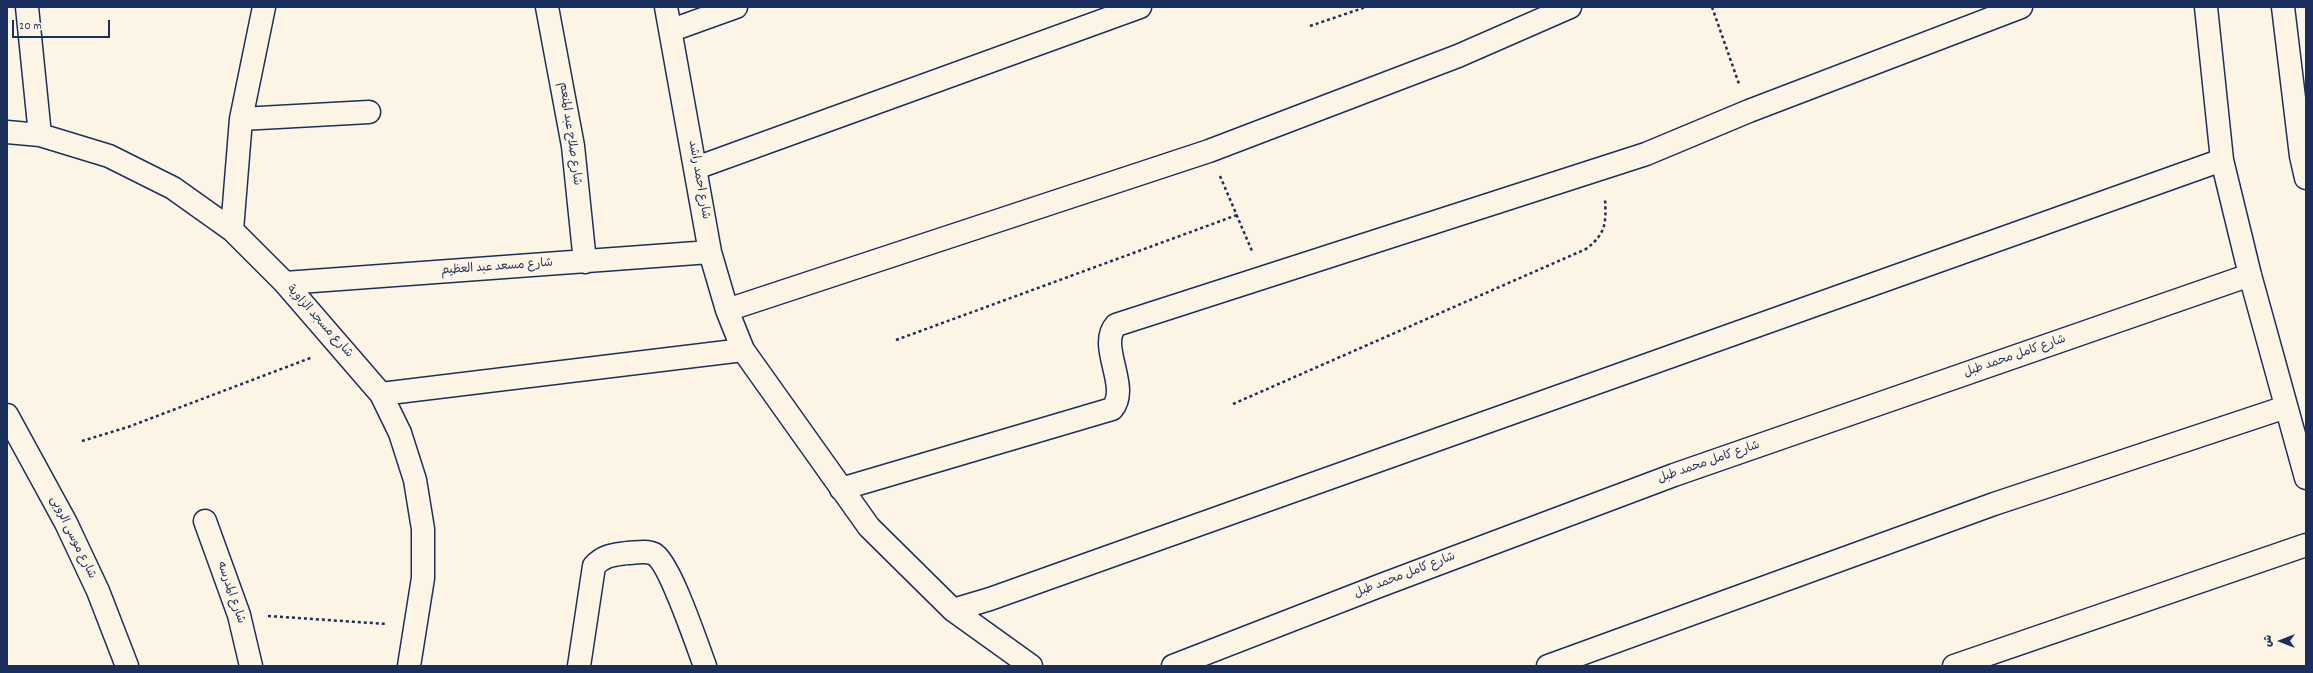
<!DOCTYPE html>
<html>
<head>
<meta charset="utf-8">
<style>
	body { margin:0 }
	#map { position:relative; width:2313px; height:673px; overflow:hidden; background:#fcf5e5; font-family:Dekko,"Playpen Sans Arabic",sans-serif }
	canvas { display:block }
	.frame { position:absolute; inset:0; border:8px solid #1b2f5e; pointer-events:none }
	.north { position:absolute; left:2261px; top:621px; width:40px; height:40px; -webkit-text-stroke:3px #fcf5e5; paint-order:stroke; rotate:270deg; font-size:11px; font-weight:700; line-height:16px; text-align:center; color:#1b2f5e }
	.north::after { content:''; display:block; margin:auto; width:14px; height:18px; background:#1b2f5e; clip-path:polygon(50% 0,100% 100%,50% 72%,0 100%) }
	.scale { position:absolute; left:12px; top:20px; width:98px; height:18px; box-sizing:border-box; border:2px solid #1b2f5e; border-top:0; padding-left:5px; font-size:12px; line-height:14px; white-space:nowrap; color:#1b2f5e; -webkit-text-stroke:3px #fcf5e5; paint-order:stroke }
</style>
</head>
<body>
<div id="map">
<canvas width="2313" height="673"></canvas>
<div class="frame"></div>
<div class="north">ش</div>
<div class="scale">20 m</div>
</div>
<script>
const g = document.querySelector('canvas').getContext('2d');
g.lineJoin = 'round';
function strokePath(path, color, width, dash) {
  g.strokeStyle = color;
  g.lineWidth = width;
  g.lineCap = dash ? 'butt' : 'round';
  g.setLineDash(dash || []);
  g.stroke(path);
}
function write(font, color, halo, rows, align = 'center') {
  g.font = font + ' Dekko,"Playpen Sans Arabic",sans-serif';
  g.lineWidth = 3.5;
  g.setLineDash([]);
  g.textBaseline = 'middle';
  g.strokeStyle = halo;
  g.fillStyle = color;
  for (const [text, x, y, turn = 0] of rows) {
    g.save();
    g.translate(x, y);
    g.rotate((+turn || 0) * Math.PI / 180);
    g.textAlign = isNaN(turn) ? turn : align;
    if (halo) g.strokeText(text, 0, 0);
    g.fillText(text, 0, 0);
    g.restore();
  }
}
const path = new Path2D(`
	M 1712,7 L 1739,84
	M 1310,26 L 1366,7
	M 1220,176 L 1252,251
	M 896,340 L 1237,215
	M 1233,404 L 1586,249 C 1607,233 1606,222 1605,198
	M 82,441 L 128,427 L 313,357
	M 268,616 L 387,624`);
const minor = new Path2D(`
	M 27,7 L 40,135
	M 547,7 L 573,146 L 585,262
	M 666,7 L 710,252 L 727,310 L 743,350 L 869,527 L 953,610 L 1031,666
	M 2206,7 L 2222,160 L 2250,275 L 2306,478
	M 2283,7 L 2301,156 L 2306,178
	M 672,30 L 736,7
	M 241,119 L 369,112
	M 7,132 L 40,135 L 109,156 L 173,188 L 232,230 L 285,283 L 381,394 L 400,433 L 415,480 L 423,529 L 423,578 L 409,666
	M 696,168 L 1140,7
	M 232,230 L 241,119 L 264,7
	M 285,283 L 710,252
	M 727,310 L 1209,151 L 1458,56 L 1570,7
	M 381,394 L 743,350
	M 7,415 L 66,523 L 98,591 L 127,666
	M 841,489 L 1112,409 C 1131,387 1097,346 1116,325 L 1646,154 L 1749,111 L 2021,7
	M 205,521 L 239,615 L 251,666
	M 953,610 L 990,599 L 2222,160
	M 579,666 L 594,566 C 604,555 613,555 627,553 C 635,553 646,550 654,554 C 670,563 697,645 705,666
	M 1173,666 L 1379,586 L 1674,475 L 2250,275
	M 1548,666 L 1994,504 L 2286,407
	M 1954,666 L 2306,545`);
const streetNames = [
	["شارع صلاح عبد المنعم",569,134,82],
	["شارع احمد راشد",698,180,80],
	["شارع مسعد عبد العظيم",497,268,-4],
	["شارع مسجد الزاوية",319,322,48],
	["شارع كامل محمد طبل",2015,357,-19],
	["شارع كامل محمد طبل",1709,463,-19],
	["شارع موسى الروبى",72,538,64],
	["شارع كامل محمد طبل",1405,576,-21],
	["شارع المدرسه",230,593,71]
];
strokePath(minor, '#1b2f5e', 25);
strokePath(path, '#1b2f5e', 2.5, [3, 3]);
strokePath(minor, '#fcf5e5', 22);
write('12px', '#1b2f5e', '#fcf5e5', streetNames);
</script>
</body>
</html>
